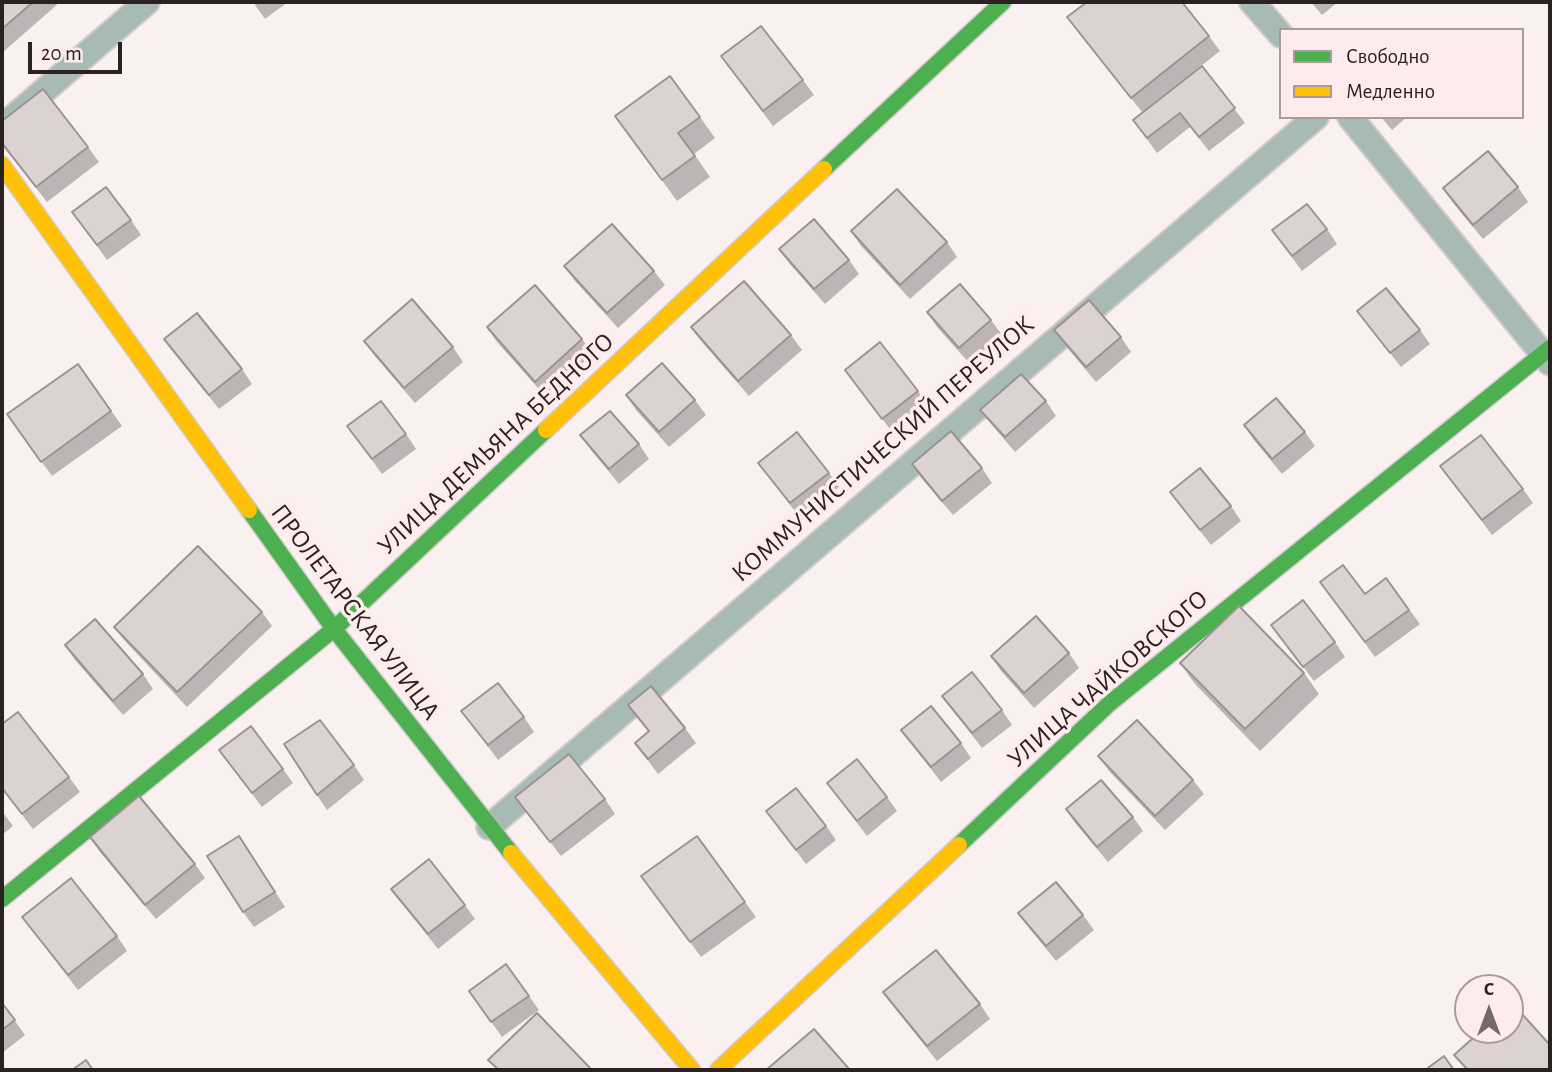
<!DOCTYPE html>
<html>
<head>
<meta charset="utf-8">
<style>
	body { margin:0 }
	#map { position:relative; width:1552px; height:1072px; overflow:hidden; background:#faf0f0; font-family:"Alegreya Sans",sans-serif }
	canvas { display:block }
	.frame { position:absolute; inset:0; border:4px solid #2b2121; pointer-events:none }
	.legend { position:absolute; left:1279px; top:28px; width:245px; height:91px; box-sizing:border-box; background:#feeced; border:2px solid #aa9b9b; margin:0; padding:9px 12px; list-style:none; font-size:21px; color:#2b2121 }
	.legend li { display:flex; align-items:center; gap:14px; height:35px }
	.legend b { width:35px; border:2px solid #aa9b9b }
	.north { position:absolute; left:1454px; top:974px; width:70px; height:70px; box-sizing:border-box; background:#feeced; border:2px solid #aa9b9b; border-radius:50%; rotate:0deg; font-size:19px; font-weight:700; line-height:28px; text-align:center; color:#2b2121 }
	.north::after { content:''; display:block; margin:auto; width:24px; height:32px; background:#736969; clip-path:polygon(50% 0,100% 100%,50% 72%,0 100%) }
	.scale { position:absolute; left:28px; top:42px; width:94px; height:32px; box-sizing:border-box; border:4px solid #2b2121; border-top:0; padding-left:9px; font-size:21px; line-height:24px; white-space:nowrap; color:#2b2121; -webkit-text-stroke:5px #feeced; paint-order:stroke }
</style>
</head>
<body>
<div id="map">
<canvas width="1552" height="1072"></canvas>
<div class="frame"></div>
<ul class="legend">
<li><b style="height:9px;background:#4caf50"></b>Свободно</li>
<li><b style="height:9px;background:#ffc107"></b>Медленно</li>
</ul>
<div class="north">С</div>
<div class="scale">20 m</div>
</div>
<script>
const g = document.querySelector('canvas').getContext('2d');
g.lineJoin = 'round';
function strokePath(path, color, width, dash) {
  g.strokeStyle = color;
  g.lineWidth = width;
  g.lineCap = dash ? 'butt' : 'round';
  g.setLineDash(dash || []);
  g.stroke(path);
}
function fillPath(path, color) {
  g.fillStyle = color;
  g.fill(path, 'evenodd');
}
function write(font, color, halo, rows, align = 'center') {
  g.font = font + ' "Alegreya Sans",sans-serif';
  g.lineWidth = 7;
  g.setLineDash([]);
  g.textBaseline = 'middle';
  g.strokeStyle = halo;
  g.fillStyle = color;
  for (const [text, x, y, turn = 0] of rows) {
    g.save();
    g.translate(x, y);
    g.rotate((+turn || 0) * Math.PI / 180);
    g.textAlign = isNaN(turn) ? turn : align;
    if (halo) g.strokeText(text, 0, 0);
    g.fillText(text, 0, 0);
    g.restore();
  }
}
const street = new Path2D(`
	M 1252,2 L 1281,35
	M 1350,117 L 1550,363
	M 2,127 L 147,2
	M 489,827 L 1316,117`);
const fast = new Path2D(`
	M 824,169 L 1003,2
	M 249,510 L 334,629 L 511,853
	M 959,845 L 1110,703 L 1550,348
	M 2,899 L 334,629 L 546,430`);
const slow = new Path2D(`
	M 2,165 L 249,510
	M 546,430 L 824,169
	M 511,853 L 692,1070
	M 718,1070 L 959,845`);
const wall = new Path2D(`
	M 2,2 L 60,2 L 2,53 Z
	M 253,2 L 288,2 L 265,19 Z
	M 1311,2 L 1338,2 L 1322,15 Z
	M 1067,17 L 1209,36 L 1220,51 L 1142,112 L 1078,32 Z
	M 721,56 L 803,80 L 814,95 L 773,126 Z
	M 1202,66 L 1245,123 L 1209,151 L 1190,127 L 1157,153 L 1133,120 Z
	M 615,116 L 700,117 L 715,138 L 694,154 L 710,177 L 677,201 Z
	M 1381,117 L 1407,117 L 1392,130 Z
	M 2,121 L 88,147 L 99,162 L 47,202 L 2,145 Z
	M 1518,187 L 1528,202 L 1483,239 L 1453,203 L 1443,188 Z
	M 72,212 L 131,220 L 141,235 L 107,260 Z
	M 1327,229 L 1337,244 L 1302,271 L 1272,230 Z
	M 851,231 L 947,242 L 957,257 L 910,299 L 861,246 Z
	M 779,249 L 849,260 L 859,274 L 825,304 L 789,263 Z
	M 564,266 L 654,271 L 665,285 L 618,328 L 575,281 Z
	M 1357,311 L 1420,330 L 1430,344 L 1401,367 Z
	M 927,312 L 991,320 L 1002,335 L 969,363 L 937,327 Z
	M 487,327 L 582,339 L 593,354 L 545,396 L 497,342 Z
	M 691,327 L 791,335 L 802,350 L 749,396 L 701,341 Z
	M 1054,330 L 1121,337 L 1131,352 L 1096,382 L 1064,344 Z
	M 164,339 L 242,369 L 252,384 L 219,409 L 175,354 Z
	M 364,341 L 453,347 L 463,362 L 415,403 L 374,355 Z
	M 78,364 L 122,426 L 52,476 L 7,414 Z
	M 845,370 L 918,391 L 928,406 L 893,433 Z
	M 626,395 L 695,400 L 706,415 L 669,447 L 636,410 Z
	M 1046,401 L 1056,416 L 1015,452 L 991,424 L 980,410 Z
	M 1244,425 L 1305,432 L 1315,446 L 1282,474 L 1254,440 Z
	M 347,426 L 406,434 L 416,449 L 382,474 Z
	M 580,435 L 639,444 L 649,459 L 619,484 L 591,450 Z
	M 758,463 L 829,473 L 839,487 L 800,518 Z
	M 912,464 L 982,468 L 992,483 L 953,515 L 922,479 Z
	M 1440,466 L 1523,489 L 1533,503 L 1492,535 Z
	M 1170,492 L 1231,506 L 1241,521 L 1211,545 Z
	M 1386,578 L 1420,624 L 1375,657 L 1331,597 L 1365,594 Z
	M 262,612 L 272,626 L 187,707 L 125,641 L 114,627 Z
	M 1271,625 L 1335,642 L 1345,657 L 1314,681 Z
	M 65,645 L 143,674 L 153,689 L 123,715 L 75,660 Z
	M 1069,653 L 1079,668 L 1034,708 L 1001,671 L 991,656 Z
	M 1180,663 L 1304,673 L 1319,694 L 1260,751 L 1195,684 Z
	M 942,696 L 1002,710 L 1012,725 L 982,748 Z
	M 628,705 L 685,728 L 696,743 L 658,774 L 635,743 L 649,732 Z
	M 461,711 L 524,717 L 534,732 L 498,760 Z
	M 2,724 L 69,777 L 80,792 L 33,829 L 2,789 Z
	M 901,730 L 961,743 L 971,758 L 941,782 Z
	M 219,750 L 283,769 L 293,783 L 262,807 Z
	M 1098,756 L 1193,780 L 1204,794 L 1165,830 L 1109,771 Z
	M 354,765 L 364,780 L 327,810 L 317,795 Z
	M 827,783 L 887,797 L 897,811 L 867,836 Z
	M 515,797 L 605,799 L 615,814 L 561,856 Z
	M 1066,809 L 1133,817 L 1143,831 L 1108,862 L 1076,824 Z
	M 2,811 L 13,826 L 2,835 Z
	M 766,811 L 826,826 L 836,840 L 806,864 Z
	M 90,837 L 195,864 L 205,878 L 156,919 L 100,852 Z
	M 249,851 L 285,907 L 254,927 L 243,912 Z
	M 641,876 L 745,902 L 756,917 L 701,957 Z
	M 391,889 L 465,905 L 475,919 L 438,949 Z
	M 1018,913 L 1083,915 L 1094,930 L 1056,961 L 1029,928 Z
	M 22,917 L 117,936 L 127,951 L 78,990 Z
	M 506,964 L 539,1010 L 502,1037 L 469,991 Z
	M 883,992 L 980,1004 L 990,1019 L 937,1061 L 894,1007 Z
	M 2,1003 L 25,1035 L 2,1053 Z`);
const building = new Path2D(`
	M 2,2 L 33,2 L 2,29 Z
	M 1087,2 L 1182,2 L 1209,36 L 1131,98 L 1067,17 Z
	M 761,26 L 803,80 L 763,111 L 721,56 Z
	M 1202,66 L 1235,108 L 1199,137 L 1180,113 L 1147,138 L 1133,120 Z
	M 670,76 L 700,117 L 678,133 L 695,156 L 662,180 L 615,116 Z
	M 43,89 L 88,147 L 36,187 L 2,143 L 2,121 Z
	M 1488,151 L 1518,187 L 1473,225 L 1443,188 Z
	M 106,187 L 131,220 L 97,245 L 72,212 Z
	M 897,189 L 947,242 L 900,285 L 851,231 Z
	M 1307,204 L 1327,229 L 1292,256 L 1272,230 Z
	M 814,219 L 849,260 L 814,289 L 779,249 Z
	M 612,224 L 654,271 L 607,313 L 564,266 Z
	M 744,281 L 791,335 L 738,381 L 691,327 Z
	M 960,284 L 991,320 L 959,348 L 927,312 Z
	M 535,285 L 582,339 L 535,382 L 487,327 Z
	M 1386,288 L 1420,330 L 1390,353 L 1357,311 Z
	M 412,299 L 453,347 L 404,388 L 364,341 Z
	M 1089,300 L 1121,337 L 1086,367 L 1054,330 Z
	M 197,313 L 242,369 L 209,395 L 164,339 Z
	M 880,342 L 918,391 L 882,419 L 845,370 Z
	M 662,363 L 695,400 L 659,432 L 626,395 Z
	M 78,364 L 111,411 L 41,462 L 7,414 Z
	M 1021,374 L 1046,401 L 1005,437 L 980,410 Z
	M 1276,398 L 1305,432 L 1272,459 L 1244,425 Z
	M 381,401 L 406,434 L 372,459 L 347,426 Z
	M 610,411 L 639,444 L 609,469 L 580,435 Z
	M 951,431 L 982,468 L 942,501 L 912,464 Z
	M 797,432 L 829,473 L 790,503 L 758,463 Z
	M 1481,435 L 1523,489 L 1482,520 L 1440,466 Z
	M 1200,468 L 1231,506 L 1200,530 L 1170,492 Z
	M 198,546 L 262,612 L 177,692 L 114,627 Z
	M 1343,565 L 1365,594 L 1386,578 L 1409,610 L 1365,642 L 1320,582 Z
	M 1303,600 L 1335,642 L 1303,667 L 1271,625 Z
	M 1239,606 L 1304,673 L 1245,729 L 1180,663 Z
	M 1036,616 L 1069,653 L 1024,693 L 991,656 Z
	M 95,619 L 143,674 L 113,701 L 65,645 Z
	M 972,672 L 1002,710 L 972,733 L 942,696 Z
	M 498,683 L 524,717 L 488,745 L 461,711 Z
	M 651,686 L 685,728 L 648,759 L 635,743 L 649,731 L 628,705 Z
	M 931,706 L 961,743 L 931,767 L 901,730 Z
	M 18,712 L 69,777 L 22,814 L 2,788 L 2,724 Z
	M 320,720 L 354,765 L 317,795 L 284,744 Z
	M 1137,720 L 1193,780 L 1155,816 L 1098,756 Z
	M 251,726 L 283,769 L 252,793 L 219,750 Z
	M 569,754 L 605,799 L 550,842 L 515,797 Z
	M 857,759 L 887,797 L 857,821 L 827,783 Z
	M 1101,780 L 1133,817 L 1097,847 L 1066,809 Z
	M 796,788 L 826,826 L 796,850 L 766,811 Z
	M 139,796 L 195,864 L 145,905 L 90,837 Z
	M 239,836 L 275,892 L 243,912 L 207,856 Z
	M 697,836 L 745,902 L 690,942 L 641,876 Z
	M 429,859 L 465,905 L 428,934 L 391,889 Z
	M 71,878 L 117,936 L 68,975 L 22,917 Z
	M 1056,882 L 1083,915 L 1046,946 L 1018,913 Z
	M 936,950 L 980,1004 L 927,1046 L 883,992 Z
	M 506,964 L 529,996 L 491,1022 L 469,991 Z
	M 2,1003 L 15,1020 L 2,1030 Z
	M 1512,1003 L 1550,1045 L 1550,1070 L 1468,1070 L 1454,1055 L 1482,1030 L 1510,1030 L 1510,1005 Z
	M 537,1013 L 592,1070 L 499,1070 L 488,1060 Z
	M 814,1029 L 850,1070 L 766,1070 Z
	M 1444,1056 L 1454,1070 L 1425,1070 Z
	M 86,1060 L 93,1070 L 72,1070 Z`);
const streetNames = [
	["УЛИЦА ДЕМЬЯНА БЕДНОГО",496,444,-43],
	["КОММУНИСТИЧЕСКИЙ ПЕРЕУЛОК",883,449,-41],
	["ПРОЛЕТАРСКАЯ УЛИЦА",355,612,53],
	["УЛИЦА ЧАЙКОВСКОГО",1108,679,-41]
];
strokePath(street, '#d4cccc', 28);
strokePath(fast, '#d4cccc', 19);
strokePath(slow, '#d4cccc', 19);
strokePath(street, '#a8bab4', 24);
strokePath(fast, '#4caf50', 16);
strokePath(slow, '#ffc107', 16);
fillPath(wall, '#bdb5b5');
fillPath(building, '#dcd2d2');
strokePath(building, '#9a9393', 2);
write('26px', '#2b2121', '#feeced', streetNames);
</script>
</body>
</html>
